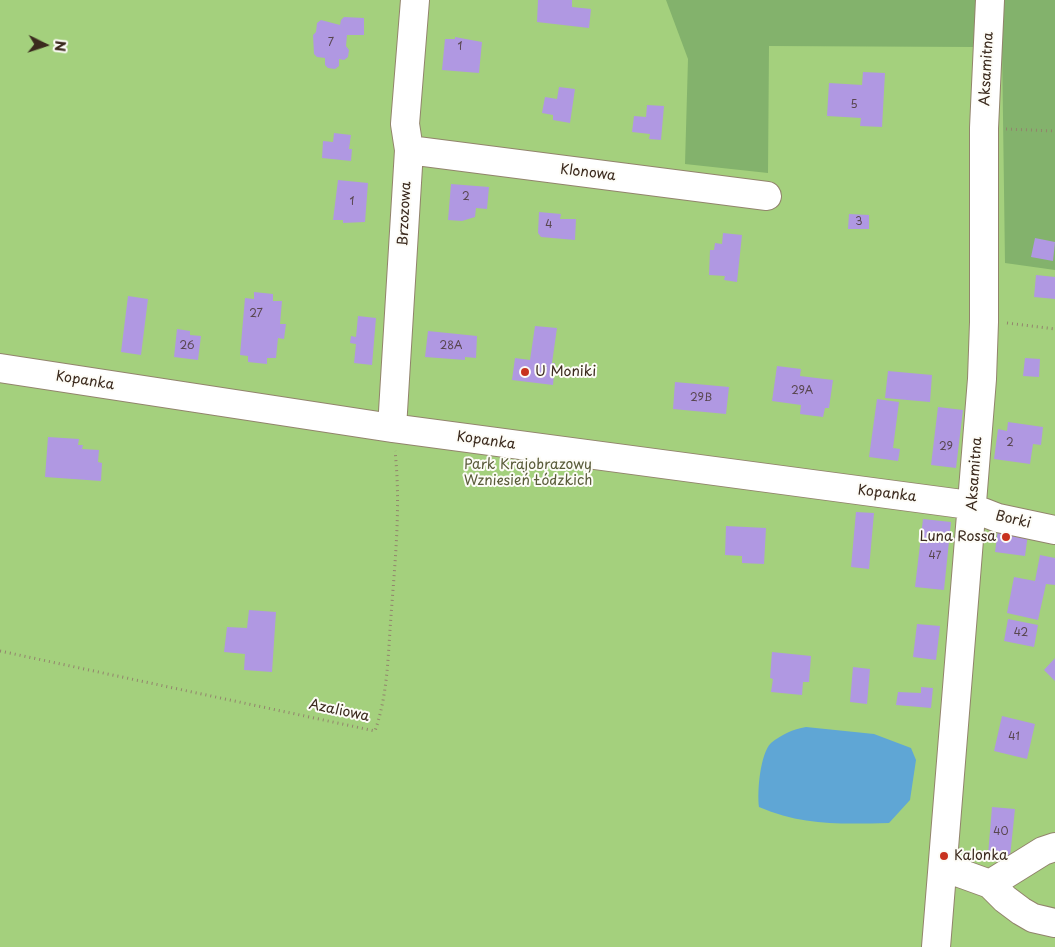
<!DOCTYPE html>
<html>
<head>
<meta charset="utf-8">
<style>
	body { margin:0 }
	#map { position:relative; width:1055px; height:947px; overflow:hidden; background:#eadeb9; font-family:"Playpen Sans",sans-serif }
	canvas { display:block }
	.north { position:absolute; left:20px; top:20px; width:50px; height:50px; -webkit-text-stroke:4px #fdfcf7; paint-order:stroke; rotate:94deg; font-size:14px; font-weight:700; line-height:20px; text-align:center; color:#3b2a1e }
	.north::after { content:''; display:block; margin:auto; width:18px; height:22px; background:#3b2a1e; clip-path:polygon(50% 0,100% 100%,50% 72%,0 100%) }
</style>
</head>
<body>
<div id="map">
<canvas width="1055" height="947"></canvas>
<div class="north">N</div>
</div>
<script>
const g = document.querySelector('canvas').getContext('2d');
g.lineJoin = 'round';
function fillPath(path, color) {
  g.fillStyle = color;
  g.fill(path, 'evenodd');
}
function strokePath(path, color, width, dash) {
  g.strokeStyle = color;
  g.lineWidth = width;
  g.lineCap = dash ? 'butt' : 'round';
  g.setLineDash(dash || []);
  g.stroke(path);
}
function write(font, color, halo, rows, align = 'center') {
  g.font = font + ' "Playpen Sans",sans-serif';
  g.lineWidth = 4;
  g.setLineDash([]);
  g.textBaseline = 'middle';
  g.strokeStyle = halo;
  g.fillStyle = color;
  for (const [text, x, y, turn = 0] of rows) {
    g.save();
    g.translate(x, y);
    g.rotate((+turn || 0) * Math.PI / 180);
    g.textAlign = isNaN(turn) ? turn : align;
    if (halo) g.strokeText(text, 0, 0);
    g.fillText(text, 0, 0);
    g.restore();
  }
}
const green = new Path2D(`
	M 0,0 L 1055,0 L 1055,947 L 0,947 Z`);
const forest = new Path2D(`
	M 666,0 L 1055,0 L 1055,270 L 1005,263 L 1002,44 L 974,47 L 769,46 L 768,173 L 685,164 L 688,59 Z`);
const water = new Path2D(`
	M 806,727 L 874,734 L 911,748 L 916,760 L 910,800 L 889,823 C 842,824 803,826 759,807 C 757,792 760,754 771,743 C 781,735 793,729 806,727 Z`);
const building = new Path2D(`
	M 538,0 L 572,0 L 572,7 L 591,9 L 589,28 L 537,22 Z
	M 344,17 L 364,18 L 364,35 L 347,35 L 346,46 L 349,50 L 348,57 L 344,60 L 339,59 L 339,66 L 335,69 L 328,68 L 325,65 L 325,58 L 317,57 L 314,54 L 313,35 L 316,32 L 317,23 L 321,20 L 340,25 L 341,20 Z
	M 455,37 L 482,42 L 479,73 L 442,70 L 445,39 L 455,39 Z
	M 863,72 L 885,73 L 882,127 L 860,126 L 861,118 L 827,116 L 829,83 L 862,85 Z
	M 559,87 L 575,89 L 570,123 L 553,120 L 553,115 L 542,113 L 545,97 L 557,99 Z
	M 647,105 L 664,106 L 661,140 L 649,139 L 650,134 L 632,132 L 634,116 L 646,117 Z
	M 334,133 L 351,135 L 349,149 L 352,149 L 351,161 L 322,158 L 323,141 L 333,142 Z
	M 338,180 L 368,183 L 365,222 L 343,223 L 343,220 L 333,220 Z
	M 451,184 L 489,187 L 487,209 L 476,208 L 475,217 L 462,221 L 448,220 Z
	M 539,212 L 561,214 L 560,219 L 576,219 L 575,240 L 541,237 L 538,233 Z
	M 849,214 L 869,215 L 869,229 L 848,229 Z
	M 723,233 L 742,235 L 737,282 L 724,280 L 725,276 L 709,275 L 710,250 L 714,250 L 715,243 L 722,244 Z
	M 1035,238 L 1055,242 L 1053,261 L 1031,257 Z
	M 1036,275 L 1055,277 L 1055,299 L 1034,297 Z
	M 254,292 L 273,294 L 273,301 L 282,301 L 280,324 L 286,324 L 284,339 L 278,338 L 276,358 L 267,358 L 267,364 L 248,362 L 248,356 L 240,355 L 245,298 L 254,299 Z
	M 128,296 L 148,299 L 141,355 L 121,352 Z
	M 358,316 L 376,318 L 372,365 L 354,363 L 356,344 L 350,343 L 351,336 L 356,337 Z
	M 535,326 L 557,328 L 552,363 L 555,363 L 553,385 L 512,380 L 515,358 L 530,360 Z
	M 177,329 L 190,331 L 190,335 L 201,336 L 198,360 L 174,357 Z
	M 428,331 L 477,336 L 476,358 L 465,357 L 465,360 L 425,357 Z
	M 1025,358 L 1040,359 L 1039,377 L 1023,376 Z
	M 777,366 L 801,369 L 800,376 L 833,380 L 829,408 L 825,408 L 823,417 L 800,414 L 801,405 L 772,401 Z
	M 888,371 L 932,375 L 930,402 L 885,398 Z
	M 675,382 L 729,387 L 726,414 L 673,409 Z
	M 877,399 L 899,402 L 893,448 L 900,449 L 898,461 L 869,457 Z
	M 938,407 L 963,410 L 956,468 L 931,465 Z
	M 1008,422 L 1043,427 L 1041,445 L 1033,444 L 1030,464 L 994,459 L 998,429 L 1007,431 Z
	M 48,437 L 79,439 L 78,445 L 83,445 L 82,449 L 99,450 L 98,462 L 102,463 L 101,481 L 45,477 Z
	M 856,512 L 874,513 L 869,569 L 851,567 Z
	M 923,519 L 951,522 L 944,590 L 915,587 Z
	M 726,526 L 766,528 L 764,564 L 742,563 L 742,556 L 725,555 Z
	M 998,529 L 1028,534 L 1025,556 L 995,552 Z
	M 1040,555 L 1055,558 L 1055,585 L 1046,584 L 1038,620 L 1007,613 L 1014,577 L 1035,581 Z
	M 249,610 L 276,612 L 272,672 L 244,670 L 245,654 L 224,652 L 227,627 L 247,628 Z
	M 1008,619 L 1038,625 L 1034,647 L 1004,641 Z
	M 917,624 L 940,626 L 936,660 L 913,657 Z
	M 772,652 L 811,656 L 809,682 L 803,682 L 802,695 L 771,692 L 773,679 L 770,678 Z
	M 1055,658 L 1055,681 L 1044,670 Z
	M 853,667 L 870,669 L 867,704 L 850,702 Z
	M 921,687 L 933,688 L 931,708 L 896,705 L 898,692 L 921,693 Z
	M 1002,716 L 1035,724 L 1027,759 L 994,751 Z
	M 992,807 L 1015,809 L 1010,857 L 988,855 Z`);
const path = new Path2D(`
	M 1006,129 L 1055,131
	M 1007,323 L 1055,329
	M 0,651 L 375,731 C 388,694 388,654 391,616 C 395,561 401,506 395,451`);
const minor = new Path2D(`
	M 409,150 L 767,196
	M 0,368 L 392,428 L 962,504 L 998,518 L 1055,530
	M 392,428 L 409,150 L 405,124 L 415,0
	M 943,867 L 990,884 L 1005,899 L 1021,911 L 1033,918 L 1055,923
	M 990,884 L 1043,851 L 1055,847
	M 936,947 L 982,379 L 984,322 L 984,128 L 990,0`);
const markers = [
	[525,372,5,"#c8321e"],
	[1006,537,5,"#c8321e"],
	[944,856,5,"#c8321e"]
];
const numberNames = [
	["7",331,43],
	["1",460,47],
	["5",854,105],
	["2",466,197],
	["1",352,202],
	["3",859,222],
	["4",549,225],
	["27",256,314],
	["26",187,346],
	["28A",451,346],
	["29A",802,391],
	["29B",701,398],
	["2",1010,443],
	["29",946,447],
	["47",935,556],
	["42",1021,633],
	["41",1014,737],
	["40",1001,832]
];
const streetNames = [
	["Aksamitna",987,69,-87],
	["Klonowa",588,173,7],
	["Brzozowa",405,214,-87],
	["Kopanka",85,381,9],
	["Kopanka",486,441,8],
	["Aksamitna",975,474,-86],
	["Kopanka",887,494,7],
	["Borki",1013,520,13],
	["Azaliowa",339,711,12]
];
const poiNames = [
	["U Moniki",535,372],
	["Luna Rossa",996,537,"right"],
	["Kalonka",954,856]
];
const parkNames = [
	["Park Krajobrazowy",528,465],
	["Wzniesień Łódzkich",528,481]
];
fillPath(green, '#a4d07d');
fillPath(forest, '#83b26c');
fillPath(water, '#5fa6d5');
fillPath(building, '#b098e2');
strokePath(minor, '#92846c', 30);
strokePath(path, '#92846c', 3, [1, 4]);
strokePath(minor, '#fff', 28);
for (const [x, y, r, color] of markers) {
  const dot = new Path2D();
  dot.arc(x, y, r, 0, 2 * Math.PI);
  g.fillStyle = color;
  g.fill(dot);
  strokePath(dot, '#fdfcf7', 2);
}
write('11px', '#58464f', null, numberNames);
write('14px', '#3b2a1e', '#fdfcf7', streetNames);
write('14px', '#3b2a1e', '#fdfcf7', poiNames, 'left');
write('14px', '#5a5c3a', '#fdfcf7', parkNames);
</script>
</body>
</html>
